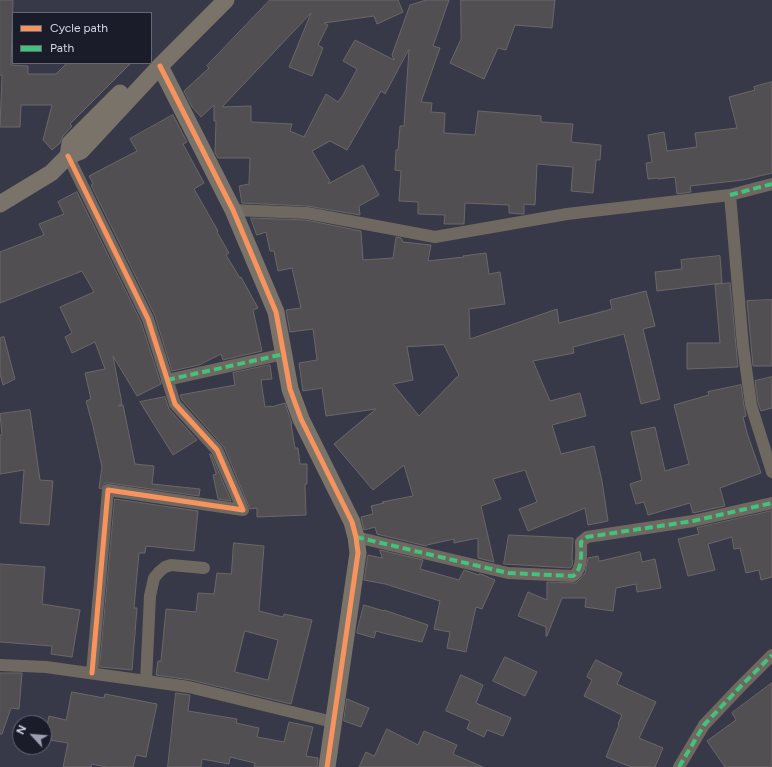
<!DOCTYPE html>
<html>
<head>
<meta charset="utf-8">
<style>
	body { margin:0 }
	#map { position:relative; width:772px; height:767px; overflow:hidden; background:#383948; font-family:Figtree,sans-serif }
	canvas { display:block }
	.legend { position:absolute; left:12px; top:12px; width:140px; height:52px; box-sizing:border-box; background:#1b1c29; border:1px solid #656775; margin:0; padding:5px 7px; list-style:none; font-size:12px; color:#d4d7e8 }
	.legend li { display:flex; align-items:center; gap:8px; height:20px }
	.legend b { width:20px; border:1px solid #656775 }
	.north { position:absolute; left:12px; top:715px; width:40px; height:40px; box-sizing:border-box; background:#1b1c29; border:1px solid #656775; border-radius:50%; rotate:296deg; font-size:11px; font-weight:700; line-height:16px; text-align:center; color:#d4d7e8 }
	.north::after { content:''; display:block; margin:auto; width:14px; height:18px; background:#9da0b0; clip-path:polygon(50% 0,100% 100%,50% 72%,0 100%) }
</style>
</head>
<body>
<div id="map">
<canvas width="772" height="767"></canvas>
<ul class="legend">
<li><b style="height:5px;background:#f8935d"></b>Cycle path</li>
<li><b style="height:5px;background:#40c37c"></b>Path</li>
</ul>
<div class="north">N</div>
</div>
<script>
const g = document.querySelector('canvas').getContext('2d');
g.lineJoin = 'round';
function fillPath(path, color) {
  g.fillStyle = color;
  g.fill(path, 'evenodd');
}
function strokePath(path, color, width, dash) {
  g.strokeStyle = color;
  g.lineWidth = width;
  g.lineCap = dash ? 'butt' : 'round';
  g.setLineDash(dash || []);
  g.stroke(path);
}
const building = new Path2D(`
	M 0,0 L 13,0 L 11,65 L 28,66 L 28,74 L 56,74 L 67,63 L 131,63 L 70,124 L 72,126 L 63,136 L 60,143 L 52,150 L 43,140 L 52,105 L 21,105 L 20,127 L 0,127 L 2,75 L 0,75 Z
	M 270,0 L 398,0 L 403,12 L 377,24 L 374,16 L 324,23 L 328,25 L 318,45 L 323,48 L 312,76 L 289,67 L 311,13 L 222,107 L 251,106 L 251,122 L 292,124 L 290,131 L 304,137 L 326,94 L 338,102 L 343,95 L 357,69 L 343,61 L 355,40 L 394,60 L 392,55 L 410,5 L 426,0 L 449,0 L 433,46 L 440,48 L 421,102 L 432,103 L 431,112 L 445,113 L 444,133 L 475,135 L 478,111 L 541,116 L 541,122 L 573,124 L 571,142 L 601,145 L 600,160 L 596,160 L 593,193 L 571,191 L 573,167 L 537,164 L 535,205 L 524,204 L 524,214 L 509,213 L 509,205 L 465,203 L 464,224 L 444,224 L 445,215 L 418,214 L 418,202 L 399,201 L 401,171 L 395,170 L 396,150 L 398,150 L 400,126 L 404,126 L 409,49 L 385,94 L 381,91 L 347,150 L 330,141 L 312,151 L 330,181 L 328,184 L 363,165 L 379,195 L 359,206 L 360,215 L 307,206 L 242,203 L 239,186 L 249,184 L 250,158 L 218,158 L 215,153 L 216,121 L 214,121 L 214,105 L 201,117 L 192,107 L 184,91 L 209,68 L 207,66 Z
	M 461,0 L 555,0 L 552,28 L 515,25 L 506,50 L 498,48 L 484,79 L 450,63 L 461,39 Z
	M 772,82 L 772,173 L 743,180 L 690,186 L 691,192 L 677,194 L 675,177 L 658,179 L 658,178 L 648,179 L 646,163 L 652,162 L 648,135 L 664,132 L 667,151 L 697,147 L 695,133 L 737,128 L 729,97 L 755,90 L 754,87 Z
	M 173,115 L 187,142 L 183,144 L 204,183 L 194,189 L 218,231 L 217,232 L 229,253 L 226,255 L 240,278 L 241,277 L 258,308 L 253,310 L 262,351 L 223,360 L 221,354 L 199,365 L 172,371 L 155,316 L 91,185 L 93,184 L 89,176 L 137,151 L 130,139 Z
	M 77,192 L 141,322 L 161,384 L 137,396 L 113,356 L 122,404 L 118,406 L 123,405 L 135,464 L 154,466 L 152,484 L 200,489 L 199,496 L 109,483 L 105,483 L 101,489 L 99,488 L 102,467 L 93,426 L 86,401 L 91,399 L 85,373 L 105,369 L 95,342 L 72,353 L 65,337 L 72,333 L 60,307 L 94,292 L 82,271 L 0,303 L 0,252 L 44,235 L 39,224 L 64,214 L 58,202 Z
	M 251,218 L 306,220 L 361,231 L 363,260 L 393,258 L 396,237 L 401,238 L 403,242 L 431,245 L 428,261 L 464,257 L 463,256 L 486,253 L 489,274 L 500,272 L 505,304 L 469,309 L 470,339 L 557,309 L 559,323 L 612,309 L 610,300 L 646,291 L 655,326 L 643,329 L 660,399 L 641,404 L 624,334 L 573,347 L 574,353 L 533,361 L 550,401 L 580,393 L 586,416 L 552,425 L 561,454 L 594,446 L 602,481 L 608,521 L 588,525 L 585,508 L 528,531 L 519,509 L 537,502 L 525,470 L 493,479 L 501,499 L 481,506 L 494,562 L 478,558 L 478,538 L 454,543 L 454,539 L 427,545 L 426,546 L 377,534 L 375,527 L 364,530 L 361,517 L 373,514 L 371,506 L 384,503 L 382,502 L 413,496 L 404,465 L 373,490 L 334,444 L 376,409 L 326,416 L 322,388 L 303,391 L 299,363 L 317,360 L 313,329 L 290,332 L 286,310 L 301,308 L 292,268 L 278,271 L 274,251 L 270,251 L 266,232 L 257,235 ZM 444,345 L 459,375 L 419,416 L 393,384 L 413,380 L 407,347 Z
	M 720,256 L 722,283 L 657,291 L 655,272 L 682,269 L 681,260 Z
	M 730,283 L 738,367 L 687,369 L 687,343 L 720,343 L 715,285 Z
	M 772,300 L 772,366 L 753,366 L 747,301 Z
	M 4,337 L 15,379 L 3,385 L 0,374 L 0,338 Z
	M 270,365 L 272,379 L 261,380 L 265,407 L 271,406 L 271,407 L 285,403 L 292,424 L 291,424 L 295,448 L 298,448 L 300,464 L 307,464 L 307,484 L 305,484 L 306,515 L 257,517 L 257,508 L 250,509 L 224,447 L 182,400 L 180,395 L 235,385 L 233,373 Z
	M 772,377 L 772,408 L 761,411 L 758,403 L 755,381 Z
	M 741,385 L 744,406 L 746,416 L 743,417 L 747,433 L 761,473 L 720,488 L 725,506 L 693,513 L 690,503 L 648,515 L 644,502 L 636,504 L 630,484 L 642,480 L 631,432 L 655,427 L 665,471 L 689,464 L 674,405 L 709,395 L 708,392 Z
	M 165,397 L 169,409 L 197,440 L 173,455 L 140,402 Z
	M 30,410 L 40,480 L 53,481 L 49,525 L 20,523 L 24,470 L 0,474 L 0,435 L 2,435 L 0,414 Z
	M 210,454 L 211,454 L 231,501 L 218,499 L 213,475 L 216,474 Z
	M 115,499 L 198,511 L 194,551 L 146,546 L 145,553 L 139,553 L 134,608 L 137,608 L 132,670 L 100,667 Z
	M 772,511 L 772,577 L 761,580 L 759,570 L 746,573 L 740,548 L 734,549 L 732,537 L 708,544 L 715,570 L 688,576 L 678,539 L 699,534 L 697,528 Z
	M 509,535 L 573,538 L 572,560 L 573,560 L 572,566 L 570,568 L 504,564 Z
	M 234,543 L 264,546 L 259,611 L 283,617 L 284,614 L 312,620 L 291,704 L 191,680 L 156,675 L 158,661 L 161,661 L 166,609 L 196,612 L 198,593 L 214,594 L 217,573 L 231,574 ZM 245,631 L 278,640 L 268,680 L 235,672 Z
	M 380,550 L 423,560 L 420,569 L 459,580 L 464,570 L 479,575 L 479,574 L 481,574 L 495,580 L 482,609 L 476,607 L 466,652 L 447,648 L 450,632 L 434,629 L 440,601 L 385,584 L 364,580 L 368,555 L 382,558 Z
	M 640,552 L 642,562 L 655,559 L 661,588 L 637,592 L 636,584 L 616,588 L 613,611 L 585,607 L 586,598 L 562,598 L 547,636 L 546,636 L 546,627 L 518,616 L 528,592 L 547,600 L 547,582 L 576,583 L 581,578 L 585,573 L 588,558 L 598,556 L 599,561 Z
	M 0,564 L 45,567 L 42,604 L 80,610 L 72,657 L 51,654 L 52,646 L 0,642 Z
	M 364,605 L 384,611 L 384,610 L 428,625 L 422,642 L 387,634 L 376,631 L 374,638 L 357,633 Z
	M 505,657 L 537,672 L 525,696 L 493,681 Z
	M 596,660 L 622,673 L 617,684 L 656,702 L 639,738 L 663,748 L 655,767 L 631,767 L 606,757 L 619,725 L 618,724 L 622,715 L 584,696 L 592,680 L 587,677 Z
	M 0,673 L 22,673 L 19,709 L 11,708 L 2,734 L 0,734 Z
	M 461,675 L 483,685 L 476,703 L 511,718 L 503,736 L 487,730 L 484,737 L 467,729 L 470,721 L 446,711 Z
	M 772,683 L 772,767 L 725,767 L 707,741 L 736,720 L 732,713 Z
	M 72,692 L 104,698 L 105,694 L 157,704 L 146,757 L 136,755 L 133,767 L 106,767 L 92,764 L 91,767 L 63,767 L 68,743 L 44,739 L 49,716 L 66,720 Z
	M 176,693 L 190,695 L 188,711 L 237,719 L 236,723 L 259,728 L 257,737 L 284,742 L 289,722 L 313,727 L 306,756 L 318,758 L 317,767 L 254,767 L 255,763 L 230,757 L 229,764 L 202,759 L 201,767 L 168,767 Z
	M 347,699 L 369,708 L 361,727 L 344,721 Z
	M 387,729 L 418,745 L 424,731 L 457,745 L 453,754 L 483,767 L 359,767 L 366,752 L 374,756 Z`);
const street = new Path2D(`
	M 68,156 L 148,319 L 175,404 L 217,450 L 243,510 L 108,490 L 92,673
	M 730,195 L 743,346 L 751,405 L 772,472
	M 233,210 L 307,213 L 435,237 L 567,214 L 730,195 L 772,184
	M 167,380 L 284,354
	M 356,537 L 508,573 L 573,576 C 583,569 581,553 581,542 L 587,537 L 693,521 L 772,503
	M 0,665 L 46,667 L 189,687 L 333,722
	M 146,681 L 150,596 L 154,578 L 159,572 L 165,567 L 171,565 L 204,568
	M 679,767 L 704,725 L 740,687 L 772,655`);
const secondary = new Path2D(`
	M 160,66 L 233,210 L 276,312 L 290,389 L 301,419 L 352,522 L 356,537 L 358,553 L 327,767
	M 68,156 L 70,143 L 120,93
	M 0,204 L 51,173 L 68,156 L 81,151 L 160,66 L 226,0`);
const quiet = new Path2D(`
	M 730,195 L 772,184
	M 167,380 L 284,354
	M 356,537 L 508,573 L 573,576 C 583,569 581,553 581,542 L 587,537 L 693,521 L 772,503
	M 679,767 L 704,725 L 740,687 L 772,655`);
const cycleway = new Path2D(`
	M 160,66 L 233,210 L 276,312 L 290,389 L 301,419 L 352,522 L 356,537 L 358,553 L 327,767
	M 68,156 L 148,319 L 175,404 L 217,450 L 243,510 L 108,490 L 92,673`);
fillPath(building, '#524f52');
strokePath(building, '#6b6768', 1);
strokePath(street, '#6e6861', 12);
strokePath(secondary, '#7a7369', 17);
strokePath(quiet, '#40c37c', 4, [8, 4]);
strokePath(cycleway, '#f8935d', 5);
</script>
</body>
</html>
